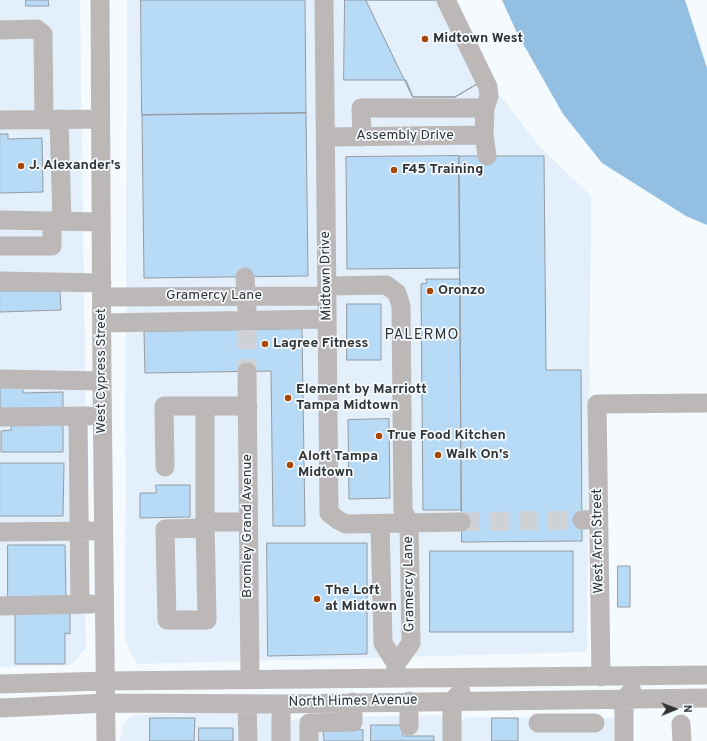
<!DOCTYPE html>
<html>
<head>
<meta charset="utf-8">
<style>
	body { margin:0 }
	#map { position:relative; width:707px; height:741px; overflow:hidden; background:#f5faff; font-family:Overpass,sans-serif }
	canvas { display:block }
	.north { position:absolute; left:655px; top:689px; width:40px; height:40px; -webkit-text-stroke:3px #f5faff; paint-order:stroke; rotate:89deg; font-size:11px; font-weight:700; line-height:16px; text-align:center; color:#313335 }
	.north::after { content:''; display:block; margin:auto; width:14px; height:18px; background:#313335; clip-path:polygon(50% 0,100% 100%,50% 72%,0 100%) }
</style>
</head>
<body>
<div id="map">
<canvas width="707" height="741"></canvas>
<div class="north">N</div>
</div>
<script>
const g = document.querySelector('canvas').getContext('2d');
g.lineJoin = 'round';
function fillPath(path, color) {
  g.fillStyle = color;
  g.fill(path, 'evenodd');
}
function strokePath(path, color, width, dash) {
  g.strokeStyle = color;
  g.lineWidth = width;
  g.lineCap = dash ? 'butt' : 'round';
  g.setLineDash(dash || []);
  g.stroke(path);
}
function write(font, color, halo, rows, align = 'center') {
  g.font = font + ' Overpass,sans-serif';
  g.lineWidth = 3.5;
  g.setLineDash([]);
  g.textBaseline = 'middle';
  g.strokeStyle = halo;
  g.fillStyle = color;
  for (const [text, x, y, turn = 0] of rows) {
    g.save();
    g.translate(x, y);
    g.rotate((+turn || 0) * Math.PI / 180);
    g.textAlign = isNaN(turn) ? turn : align;
    if (halo) g.strokeText(text, 0, 0);
    g.fillText(text, 0, 0);
    g.restore();
  }
}
const built = new Path2D(`
	M 0,0 L 80,0 L 88,582 L 85,584 L 86,648 L 71,665 L 0,667 Z
	M 127,0 L 447,0 L 494,88 L 542,149 L 591,196 L 587,652 L 138,664 L 130,653 L 125,639 Z
	M 265,711 L 271,716 L 274,721 L 275,741 L 120,741 L 123,726 L 129,718 L 137,715 Z
	M 442,715 L 445,723 L 446,741 L 289,741 L 290,721 L 299,718 Z
	M 467,717 L 614,718 L 614,741 L 459,741 L 459,721 Z`);
const water = new Path2D(`
	M 502,0 L 685,0 L 707,68 L 707,225 L 686,216 L 602,163 L 563,114 L 517,33 Z`);
const building = new Path2D(`
	M 26,0 L 48,0 L 49,6 L 26,6 Z
	M 141,0 L 305,0 L 306,113 L 142,115 Z
	M 345,0 L 441,0 L 487,78 L 455,97 L 413,97 L 406,80 L 344,80 Z
	M 366,0 L 441,0 L 487,78 L 455,97 L 413,97 Z
	M 306,113 L 308,276 L 144,278 L 142,115 Z
	M 0,134 L 8,134 L 8,139 L 42,138 L 43,192 L 0,193 Z
	M 459,156 L 460,268 L 347,269 L 346,157 Z
	M 459,156 L 544,156 L 546,370 L 581,370 L 582,541 L 462,542 Z
	M 426,279 L 460,279 L 461,510 L 423,510 L 421,284 L 427,283 Z
	M 0,291 L 60,291 L 61,310 L 0,312 Z
	M 347,304 L 381,304 L 381,360 L 347,360 Z
	M 302,329 L 305,526 L 273,526 L 271,371 L 145,373 L 144,332 Z
	M 23,383 L 23,393 L 63,392 L 63,412 L 0,412 L 0,384 Z
	M 389,419 L 390,498 L 349,499 L 348,420 Z
	M 11,420 L 63,420 L 63,452 L 1,452 L 1,431 L 11,430 Z
	M 0,463 L 64,463 L 63,516 L 0,516 Z
	M 156,485 L 190,485 L 190,517 L 140,518 L 140,493 L 156,493 Z
	M 267,543 L 367,543 L 367,654 L 268,656 Z
	M 8,545 L 65,545 L 66,600 L 8,600 Z
	M 430,551 L 573,551 L 573,632 L 430,632 Z
	M 618,566 L 630,566 L 630,607 L 618,607 Z
	M 70,611 L 70,634 L 65,633 L 65,664 L 15,664 L 15,612 Z
	M 150,718 L 195,718 L 194,741 L 150,741 Z
	M 492,718 L 518,718 L 518,741 L 492,741 Z
	M 371,725 L 402,725 L 403,736 L 434,736 L 434,741 L 371,741 Z
	M 199,728 L 233,728 L 233,741 L 199,741 Z
	M 363,730 L 363,741 L 324,741 L 323,731 Z`);
const minorTunnel = new Path2D(`
	M 247,330 L 247,372
	M 461,522 L 582,520`);
const minor = new Path2D(`
	M 100,0 L 102,381 L 106,741
	M 324,0 L 329,513 L 338,520 L 346,524 L 461,522
	M 446,0 L 488,87 L 489,96 L 485,108 L 484,135 L 487,156
	M 0,30 L 37,29 L 43,34 L 44,120
	M 59,119 L 62,221
	M 0,120 L 100,119
	M 325,137 L 484,135
	M 362,137 L 361,108 L 485,108
	M 0,220 L 101,222
	M 0,246 L 52,246 L 52,221
	M 245,277 L 247,309
	M 0,281 L 102,283
	M 327,286 L 386,285 L 397,293 L 401,306 L 403,510 L 409,523 L 411,643 L 396,664
	M 102,297 L 327,296
	M 102,323 L 327,319
	M 247,372 L 250,680
	M 0,379 L 102,381
	M 205,406 L 248,406
	M 78,416 L 80,604
	M 0,417 L 89,416
	M 165,467 L 164,406 L 205,406 L 205,522
	M 582,520 L 598,519
	M 380,524 L 383,643 L 396,664 L 396,674
	M 205,528 L 165,529 L 167,620 L 207,620 L 205,522 L 248,522
	M 0,532 L 91,531
	M 0,606 L 91,604
	M 601,677 L 597,404 L 707,403
	M 0,684 L 106,681 L 707,675
	M 247,704 L 248,741
	M 281,704 L 281,741
	M 0,708 L 106,703 L 281,704 L 707,698
	M 538,723 L 595,723
	M 681,724 L 682,741
	M 409,726 L 409,701
	M 309,741 L 309,723 L 353,722 L 353,702
	M 452,741 L 452,701 L 461,692
	M 624,741 L 624,699 L 632,691`);
const markers = [
	[425,39,4,"#a84604"],
	[21,166,4,"#a84604"],
	[394,170,4,"#a84604"],
	[430,291,4,"#a84604"],
	[265,344,4,"#a84604"],
	[288,398,4,"#a84604"],
	[379,436,4,"#a84604"],
	[438,455,4,"#a84604"],
	[290,465,4,"#a84604"],
	[317,599,4,"#a84604"]
];
const poiNames = [
	["Midtown West",433,39],
	["J. Alexander's",29,166],
	["F45 Training",402,170],
	["Oronzo",438,291],
	["Lagree Fitness",273,344],
	["Element by Marriott",296,390],
	["Tampa Midtown",296,406],
	["True Food Kitchen",387,436],
	["Walk On's",446,455],
	["Aloft Tampa",298,457],
	["Midtown",298,473],
	["The Loft",325,591],
	["at Midtown",325,607]
];
const streetNames = [
	["Assembly Drive",405,136],
	["Midtown Drive",327,276,-91],
	["Gramercy Lane",214,296],
	["West Cypress Street",102,371,-90],
	["Bromley Grand Avenue",248,526,-90],
	["West Arch Street",599,541,-91],
	["Gramercy Lane",410,584,-91],
	["North Himes Avenue",353,702,-1]
];
const neighbourhoodNames = [
	["PALERMO",422,336]
];
fillPath(built, '#e3effa');
fillPath(water, '#93bfe2');
fillPath(building, '#b7daf7');
strokePath(building, '#969ba0', 1);
strokePath(minorTunnel, '#ced2d7', 19, [19, 10]);
strokePath(minor, '#bbb8b7', 19);
for (const [x, y, r, color] of markers) {
  const dot = new Path2D();
  dot.arc(x, y, r, 0, 2 * Math.PI);
  g.fillStyle = color;
  g.fill(dot);
  strokePath(dot, '#f5faff', 1.5);
}
write('bold 14px', '#313335', '#f5faff', poiNames, 'left');
write('14px', '#313335', '#f5faff', streetNames);
g.letterSpacing = '1px';
write('15px', '#313639', '#f5faff', neighbourhoodNames);
g.letterSpacing = '0px';
</script>
</body>
</html>
